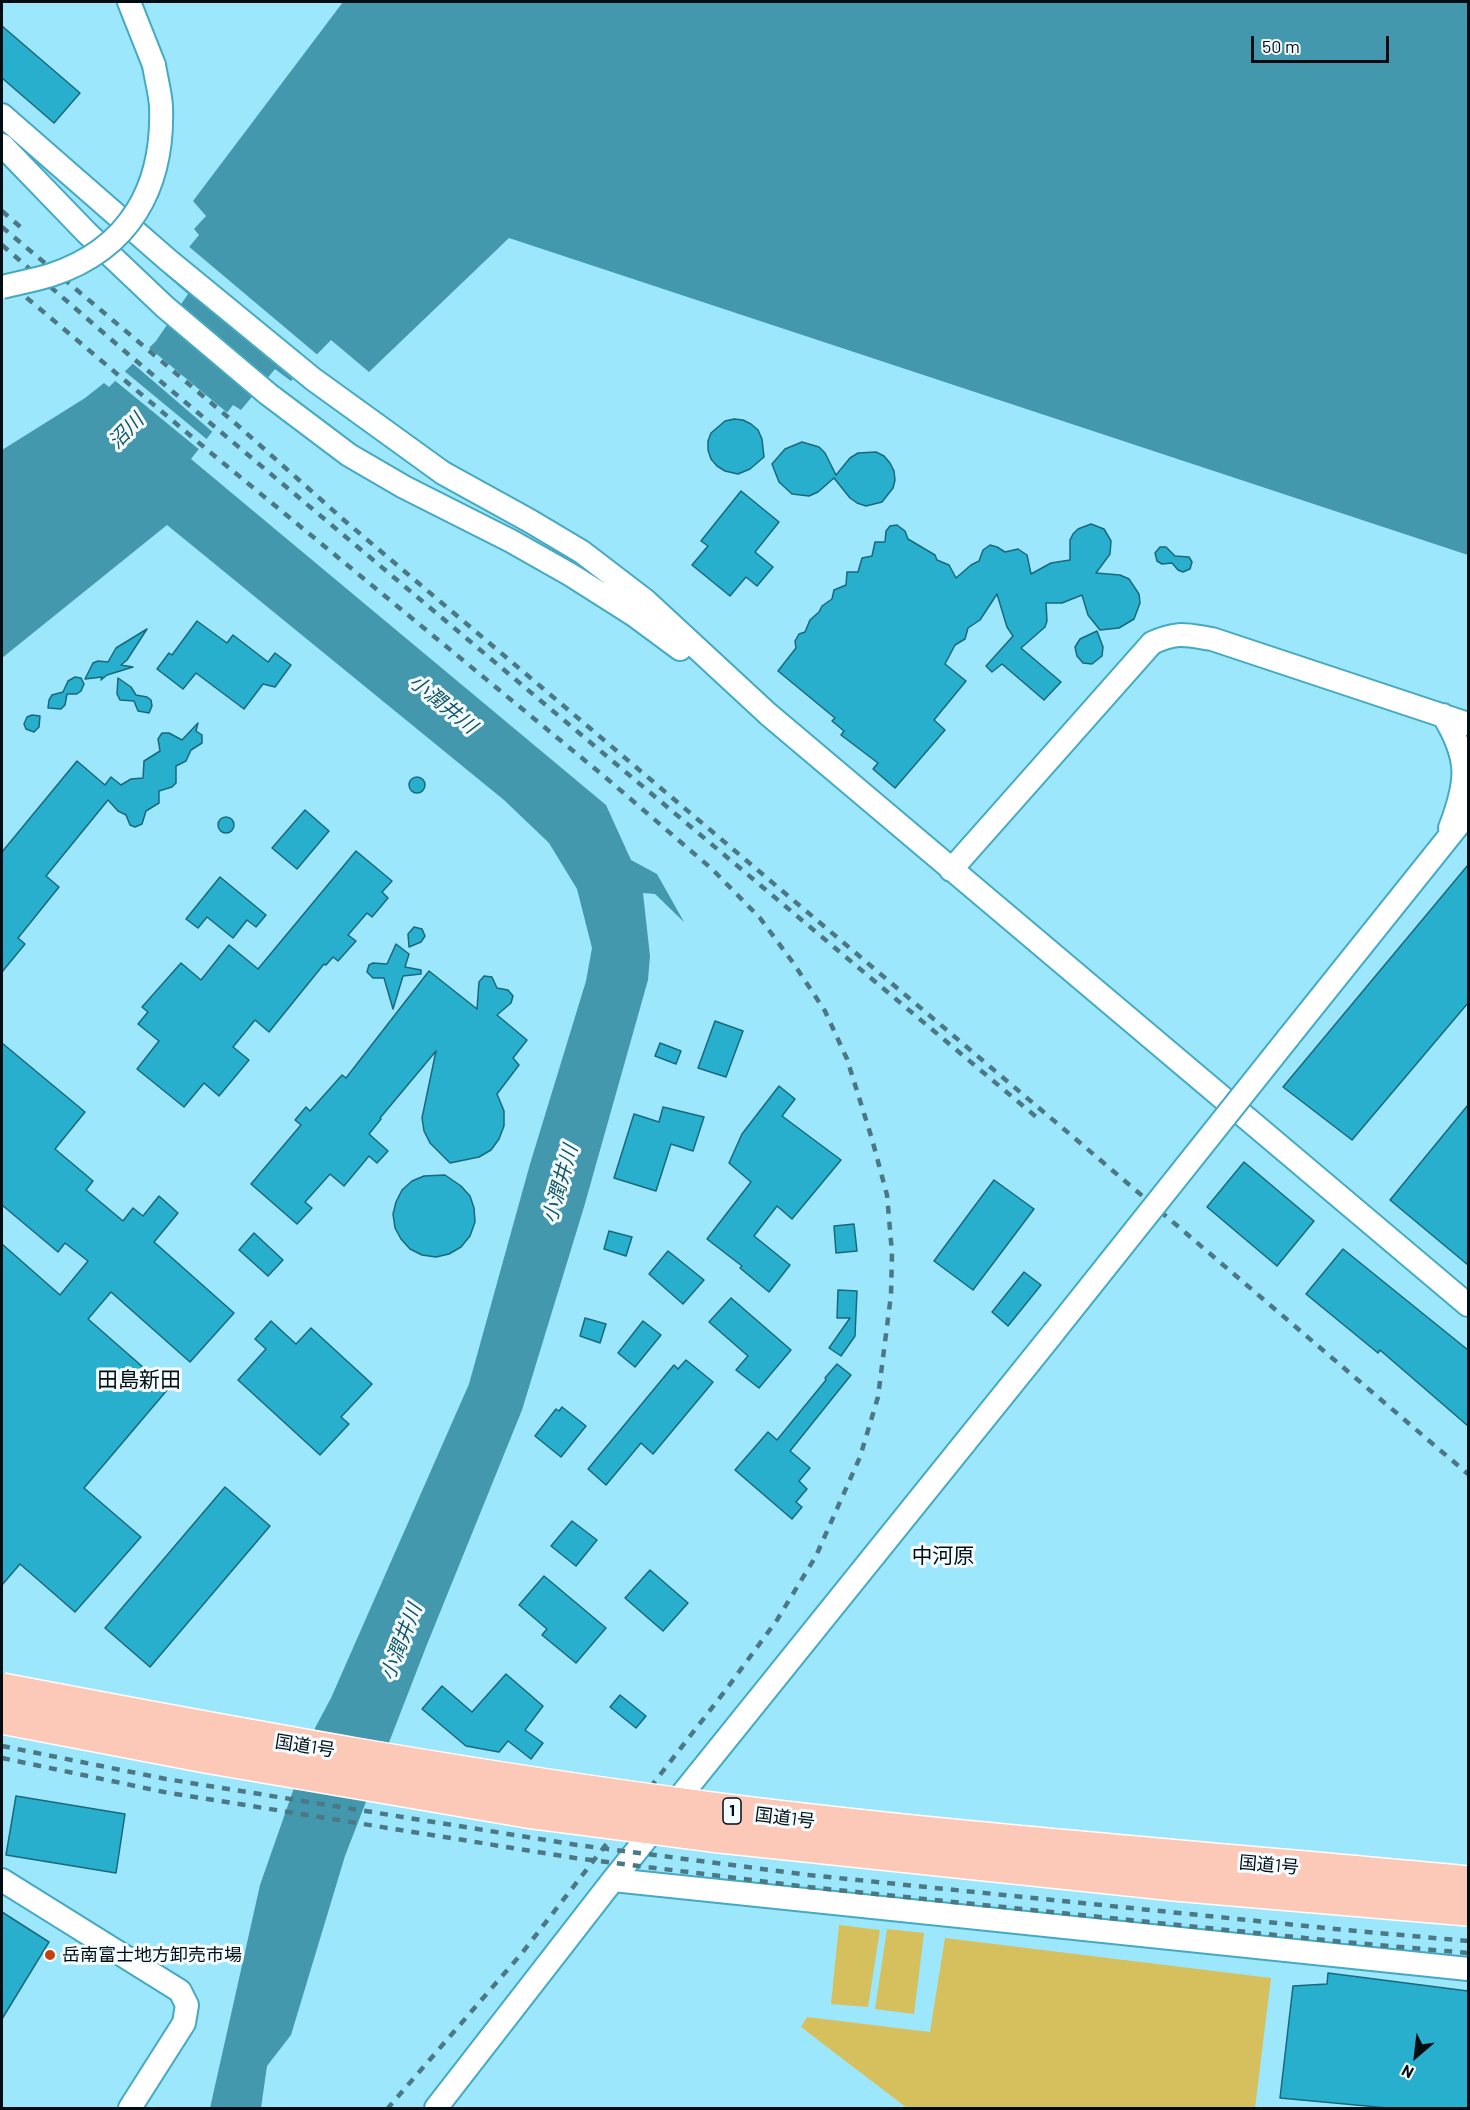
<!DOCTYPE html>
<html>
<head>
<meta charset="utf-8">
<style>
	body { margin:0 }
	#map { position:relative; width:1470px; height:2110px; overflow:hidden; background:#9de7fc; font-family:Barlow,sans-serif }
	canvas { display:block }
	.frame { position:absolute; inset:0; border:3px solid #000e14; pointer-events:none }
	.north { position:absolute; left:1386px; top:2026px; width:60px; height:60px; -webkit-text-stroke:4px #f4fcff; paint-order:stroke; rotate:208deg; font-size:16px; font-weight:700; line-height:24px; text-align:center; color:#000e14 }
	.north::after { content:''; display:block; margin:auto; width:21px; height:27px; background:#000e14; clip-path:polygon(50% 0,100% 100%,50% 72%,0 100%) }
	.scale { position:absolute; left:1251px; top:36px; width:138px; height:27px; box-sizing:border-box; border:3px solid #000e14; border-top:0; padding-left:8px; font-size:18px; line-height:21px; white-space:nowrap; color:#000e14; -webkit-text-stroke:4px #f4fcff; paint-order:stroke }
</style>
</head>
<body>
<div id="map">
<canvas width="1470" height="2110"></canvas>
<div class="frame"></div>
<div class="north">N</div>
<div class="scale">50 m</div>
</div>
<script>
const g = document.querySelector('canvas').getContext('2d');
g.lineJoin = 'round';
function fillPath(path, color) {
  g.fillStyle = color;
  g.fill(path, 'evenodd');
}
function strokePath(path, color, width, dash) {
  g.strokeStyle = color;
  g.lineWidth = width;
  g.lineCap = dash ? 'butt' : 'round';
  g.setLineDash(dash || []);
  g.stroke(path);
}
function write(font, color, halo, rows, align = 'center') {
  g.font = font + ' Barlow,"Noto Sans JP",sans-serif';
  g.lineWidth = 6;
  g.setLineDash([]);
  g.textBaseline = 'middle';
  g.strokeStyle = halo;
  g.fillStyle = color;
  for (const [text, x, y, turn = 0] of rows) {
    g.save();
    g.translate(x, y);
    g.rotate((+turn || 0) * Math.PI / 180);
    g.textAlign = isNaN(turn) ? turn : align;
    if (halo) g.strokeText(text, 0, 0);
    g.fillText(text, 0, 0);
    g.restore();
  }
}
const green = new Path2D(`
	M 839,1925 L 880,1930 L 868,2007 L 831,2004 Z
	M 887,1929 L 924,1933 L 914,2014 L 875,2009 Z
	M 945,1938 L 1271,1978 L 1255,2108 L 907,2108 L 801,2027 L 807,2017 L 930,2032 Z`);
const water = new Path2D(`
	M 343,2 L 1468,2 L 1468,555 L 509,238 L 369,372 L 331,340 L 291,381 L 275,369 L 241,410 L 233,405 L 191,459 L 606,805 L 631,860 L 657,874 L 684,922 L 655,894 L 643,893 L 650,956 L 648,980 L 584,1207 L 522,1410 L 426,1647 L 345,1856 L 291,2035 L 267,2066 L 261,2108 L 210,2108 L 260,1885 L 315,1728 L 331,1698 L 469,1384 L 530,1164 L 586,981 L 592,948 L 577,889 L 549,843 L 504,800 L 167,525 L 2,658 L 2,450 L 85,398 L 104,383 L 109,387 L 156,341 L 188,294 L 166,275 L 199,235 L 194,229 L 206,216 L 193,201 Z`);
const pier = new Path2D(`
	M 187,245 L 320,357 L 295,381 L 165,272 Z
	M 147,346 L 230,415 L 215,434 L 131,362 Z
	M 123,370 L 209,441 L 201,451 L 113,379 Z`);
const building = new Path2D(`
	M 2,26 L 80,93 L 54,123 L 2,78 Z
	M 734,419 L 743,420 L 751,424 L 758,430 L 762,439 L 764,457 L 750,469 L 738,474 L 725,471 L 717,466 L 711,459 L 708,450 L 708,441 L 711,433 L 725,421 Z
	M 802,442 L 819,447 L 825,453 L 836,475 L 850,458 L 858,453 L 876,452 L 884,456 L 890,463 L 894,471 L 895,480 L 893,488 L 882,502 L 866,506 L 857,503 L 850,498 L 834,478 L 818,492 L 809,496 L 792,494 L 779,482 L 772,464 L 785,449 Z
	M 741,491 L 779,522 L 755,552 L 773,567 L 757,586 L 746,577 L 730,596 L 692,565 L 708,546 L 701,541 Z
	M 1091,524 L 1104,529 L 1111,541 L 1110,554 L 1096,573 L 1120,575 L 1129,579 L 1139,594 L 1140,603 L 1134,619 L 1119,628 L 1100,630 L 1088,615 L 1082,595 L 1062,603 L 1046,603 L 1047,621 L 1045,627 L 1021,648 L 1061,682 L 1044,700 L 1002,664 L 992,672 L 986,666 L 1013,636 L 1007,627 L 997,594 L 980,620 L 968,628 L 965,639 L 955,645 L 945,664 L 966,681 L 934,720 L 945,730 L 895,788 L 873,769 L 878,763 L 841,735 L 844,731 L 832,721 L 835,718 L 778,671 L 796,648 L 795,641 L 799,634 L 805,632 L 810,620 L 819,612 L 822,606 L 832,599 L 834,590 L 846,585 L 847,572 L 858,572 L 862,558 L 872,556 L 875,542 L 885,542 L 886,531 L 890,526 L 897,525 L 905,531 L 908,539 L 935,555 L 937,560 L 949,565 L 956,578 L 971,565 L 979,561 L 983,550 L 990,545 L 997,547 L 1005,552 L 1018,549 L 1027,555 L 1031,574 L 1051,563 L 1070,560 L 1070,540 L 1073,534 L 1078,529 Z
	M 1160,547 L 1166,547 L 1175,556 L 1189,557 L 1192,562 L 1190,569 L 1183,572 L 1178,570 L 1172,563 L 1162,564 L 1157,561 L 1155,553 Z
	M 197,621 L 227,643 L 233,635 L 268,662 L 275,653 L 291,665 L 275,687 L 263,684 L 244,709 L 196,673 L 183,689 L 157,669 L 169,653 L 172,655 Z
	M 147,629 L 127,660 L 121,665 L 133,667 L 107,675 L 101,680 L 102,677 L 85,679 L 93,663 L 98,661 L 108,662 L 116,648 Z
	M 1097,631 L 1103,647 L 1102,656 L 1092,664 L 1083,663 L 1077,656 L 1075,647 L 1080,639 Z
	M 75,677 L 81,678 L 84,684 L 81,691 L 77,694 L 67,694 L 65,705 L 61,709 L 48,708 L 49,700 L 52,695 L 63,692 L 68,681 Z
	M 118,678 L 131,687 L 136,695 L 147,697 L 151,700 L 152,706 L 149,713 L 138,711 L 134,701 L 120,700 L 117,694 Z
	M 32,715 L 40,716 L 39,727 L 34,732 L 26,729 L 24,724 L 27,717 Z
	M 198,723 L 196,731 L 202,735 L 202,743 L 191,750 L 186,761 L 176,766 L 176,783 L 172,787 L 159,791 L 159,803 L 146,811 L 142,824 L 135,827 L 130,825 L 126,815 L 118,811 L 108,800 L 46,876 L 59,887 L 18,938 L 25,944 L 2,972 L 2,852 L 77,761 L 105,785 L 111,777 L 121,785 L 131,779 L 143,778 L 144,761 L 160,751 L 158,739 L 162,733 L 169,733 L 182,740 Z
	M409 785a8 8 0 1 1 16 0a8 8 0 1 1-16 0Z
	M 305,810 L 329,831 L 297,869 L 272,848 Z
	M218 825a8 8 0 1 1 16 0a8 8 0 1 1-16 0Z
	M 356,851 L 392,881 L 382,892 L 388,898 L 372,917 L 367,913 L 348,935 L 356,941 L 338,961 L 333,957 L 326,965 L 324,964 L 269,1032 L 255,1020 L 233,1047 L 249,1060 L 219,1096 L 204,1083 L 184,1107 L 137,1069 L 159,1041 L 138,1024 L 148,1012 L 142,1007 L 181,963 L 201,980 L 229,945 L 258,969 Z
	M 1468,865 L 1468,1003 L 1352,1140 L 1283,1087 Z
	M 220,877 L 266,915 L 256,927 L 247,920 L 233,938 L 207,917 L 198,928 L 186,919 Z
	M 414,927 L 422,929 L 425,936 L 421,942 L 409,947 L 408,934 Z
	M 396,944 L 409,954 L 405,967 L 421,970 L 421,974 L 403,976 L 393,1009 L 384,978 L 373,978 L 367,972 L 369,965 L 373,963 L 387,964 Z
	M 429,971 L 477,1009 L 479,982 L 484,976 L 492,977 L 497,988 L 508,990 L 513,996 L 511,1003 L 497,1015 L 527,1040 L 513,1058 L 519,1065 L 497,1094 L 504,1111 L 504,1126 L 499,1139 L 491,1150 L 479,1157 L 450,1163 L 430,1143 L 424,1131 L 422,1118 L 436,1051 L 380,1118 L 381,1119 L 369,1134 L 388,1151 L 377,1163 L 369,1156 L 344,1186 L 330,1174 L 305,1202 L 312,1208 L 297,1224 L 251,1184 L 301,1125 L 295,1120 L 306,1107 L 310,1111 L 342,1075 L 346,1078 Z
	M 715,1021 L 743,1031 L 726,1077 L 698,1068 Z
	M 2,1043 L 85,1112 L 55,1149 L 93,1181 L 86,1190 L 123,1221 L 133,1208 L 143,1216 L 159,1196 L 178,1213 L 154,1242 L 234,1313 L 190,1362 L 111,1292 L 88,1319 L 168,1389 L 84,1488 L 141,1537 L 75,1612 L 20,1564 L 2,1585 L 2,1244 L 60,1295 L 88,1261 L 65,1243 L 58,1252 L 2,1205 Z
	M 660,1043 L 681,1051 L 676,1064 L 655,1056 Z
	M 779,1086 L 795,1099 L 782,1116 L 841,1160 L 792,1219 L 777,1206 L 754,1236 L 790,1265 L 769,1292 L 740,1268 L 742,1266 L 707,1239 L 751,1182 L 729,1163 L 742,1134 Z
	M 1468,1105 L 1468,1265 L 1390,1200 Z
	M 663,1107 L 704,1117 L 693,1151 L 671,1144 L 656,1191 L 614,1178 L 634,1114 L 659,1122 Z
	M 1244,1162 L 1314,1221 L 1277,1266 L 1207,1207 Z
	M 445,1175 L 461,1186 L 470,1196 L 474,1208 L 475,1222 L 470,1236 L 461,1247 L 449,1254 L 436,1257 L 422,1255 L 410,1249 L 401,1239 L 395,1228 L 393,1214 L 396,1202 L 402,1190 L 412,1181 L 424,1176 Z
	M 994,1180 L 1034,1209 L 973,1290 L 934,1261 Z
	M 854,1224 L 857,1251 L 836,1253 L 834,1226 Z
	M 609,1231 L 632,1237 L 626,1256 L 604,1249 Z
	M 254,1233 L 283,1260 L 268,1276 L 239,1250 Z
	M 1343,1249 L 1468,1350 L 1468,1426 L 1380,1350 L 1378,1353 L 1306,1294 Z
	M 668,1251 L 704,1280 L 683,1304 L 649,1274 Z
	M 1024,1272 L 1041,1285 L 1008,1326 L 992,1312 Z
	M 838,1290 L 857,1291 L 855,1336 L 841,1356 L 829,1348 L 850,1318 L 837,1318 Z
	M 731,1298 L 791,1350 L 759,1388 L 736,1370 L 748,1356 L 709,1322 Z
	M 585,1318 L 606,1324 L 600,1343 L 580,1336 Z
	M 271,1321 L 296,1344 L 311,1328 L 372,1384 L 341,1417 L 349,1424 L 320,1455 L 238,1380 L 266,1349 L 255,1339 Z
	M 643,1321 L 661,1335 L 635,1367 L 618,1353 Z
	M 686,1360 L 713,1382 L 653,1454 L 641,1443 L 606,1485 L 588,1469 L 674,1365 L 678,1369 Z
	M 837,1364 L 851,1375 L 790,1451 L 810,1468 L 799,1481 L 807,1489 L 796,1502 L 802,1507 L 792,1519 L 735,1470 L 768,1432 L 777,1440 L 826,1380 L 825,1378 Z
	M 562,1407 L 586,1426 L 561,1457 L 535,1436 L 556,1409 L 559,1411 Z
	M 225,1487 L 270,1526 L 150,1667 L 105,1628 Z
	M 572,1521 L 597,1540 L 576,1566 L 551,1546 Z
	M 650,1570 L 688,1603 L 663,1631 L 625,1598 Z
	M 544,1576 L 606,1628 L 576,1663 L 542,1635 L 547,1629 L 519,1605 Z
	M 506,1674 L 543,1706 L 525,1730 L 543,1743 L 531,1759 L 508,1741 L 499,1752 L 466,1746 L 422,1709 L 442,1686 L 472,1712 Z
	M 620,1695 L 646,1716 L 636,1728 L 610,1707 Z
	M 16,1796 L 125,1814 L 116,1873 L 6,1855 Z
	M 2,1912 L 49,1942 L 2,2019 Z
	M 1328,1973 L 1468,1991 L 1468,2109 L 1399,2109 L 1280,2098 L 1293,1986 L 1327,1984 Z`);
const minor = new Path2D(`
	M 129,2 L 154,65
	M 2,115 L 168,260 L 313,379 L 443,473 L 530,521 L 582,552 L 646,601 L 768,714 L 1468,1305
	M 2,145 L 87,233 L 165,307 L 268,394 L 349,455 L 404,487 L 511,541 L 571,575 L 634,615 L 680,649
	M 1443,715 C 1470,759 1468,781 1450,828
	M 951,870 L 1152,643 C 1178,631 1186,635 1212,639 L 1468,724
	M 1288,1038 L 1468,813
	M 2,1880 L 180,1991 L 187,2005 L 184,2023 L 130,2108
	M 613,1880 L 1468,1969
	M 436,2108 L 613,1880 L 1054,1332`);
const rail = new Path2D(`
	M 2,211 L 24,230
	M 2,227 L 235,423 L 345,521 L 1085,1147 L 1468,1474
	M 2,245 L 128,354 L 1041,1121
	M 2,277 L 211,453 L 605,777 L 712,869 L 760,918 L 794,964 L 825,1011 L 847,1059 L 872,1139 L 887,1195 L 892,1253 L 891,1295 L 878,1397 L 860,1457 L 816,1556 L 777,1620 L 725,1691 L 522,1953 L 388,2108
	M 2,1746 L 166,1779 L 577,1845 L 809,1875 L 1345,1930 L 1468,1941
	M 2,1758 L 164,1792 L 575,1858 L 808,1887 L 1344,1942 L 1468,1953`);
const minorBridge = new Path2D(`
	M 2,287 C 18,283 35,280 51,275 C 130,249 164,187 161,106 C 160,92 156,78 154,65
	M 1054,1332 L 1288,1038`);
const highwayBridge = new Path2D(`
	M 2,1690 C 238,1735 475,1779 713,1809 C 964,1841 1217,1859 1468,1883
	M 2,1717 L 206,1756 L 533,1812 L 711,1835 L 1175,1884 L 1468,1909`);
const markers = [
	[50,1955,6,"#c8400d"]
];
const shields = [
	[732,1811,18]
];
const shieldNames = [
	["1",732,1811]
];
const streetNames = [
	["国道1号",305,1746,9],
	["国道1号",785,1818,7],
	["国道1号",1269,1865,5]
];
const poiNames = [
	["岳南富士地方卸売市場",62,1955]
];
const waterNames = [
	["沼川",126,431,-46],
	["小潤井川",443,704,39],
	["小潤井川",560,1184,-74],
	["小潤井川",401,1642,-69]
];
const quarterNames = [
	["田島新田",139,1380],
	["中河原",943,1556]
];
fillPath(green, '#d5c05d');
fillPath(water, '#4398ae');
fillPath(pier, '#9de7fc');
fillPath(building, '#28afcd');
strokePath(building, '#18697c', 1.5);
strokePath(minor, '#45a9c2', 26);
strokePath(minor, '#fff', 22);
strokePath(rail, '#4c7885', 4.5, [8, 8]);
strokePath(minorBridge, '#45a9c2', 26, []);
strokePath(highwayBridge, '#fff', 36, []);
strokePath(minorBridge, '#fff', 22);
strokePath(highwayBridge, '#fcc8b8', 33);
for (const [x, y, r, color] of markers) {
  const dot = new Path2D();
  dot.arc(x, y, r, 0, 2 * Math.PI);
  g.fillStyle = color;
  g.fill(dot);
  strokePath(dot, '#f4fcff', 2);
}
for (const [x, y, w] of shields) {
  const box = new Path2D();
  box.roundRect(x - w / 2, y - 13, w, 26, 4.5);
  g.fillStyle = '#f4fcff';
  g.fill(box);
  strokePath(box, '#000e14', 1.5);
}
write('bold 16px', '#000e14', null, shieldNames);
write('18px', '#000e14', '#f4fcff', streetNames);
write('18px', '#000e14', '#f4fcff', poiNames, 'left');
write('italic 20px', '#125868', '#f4fcff', waterNames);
write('21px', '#000e14', '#f4fcff', quarterNames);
</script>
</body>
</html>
